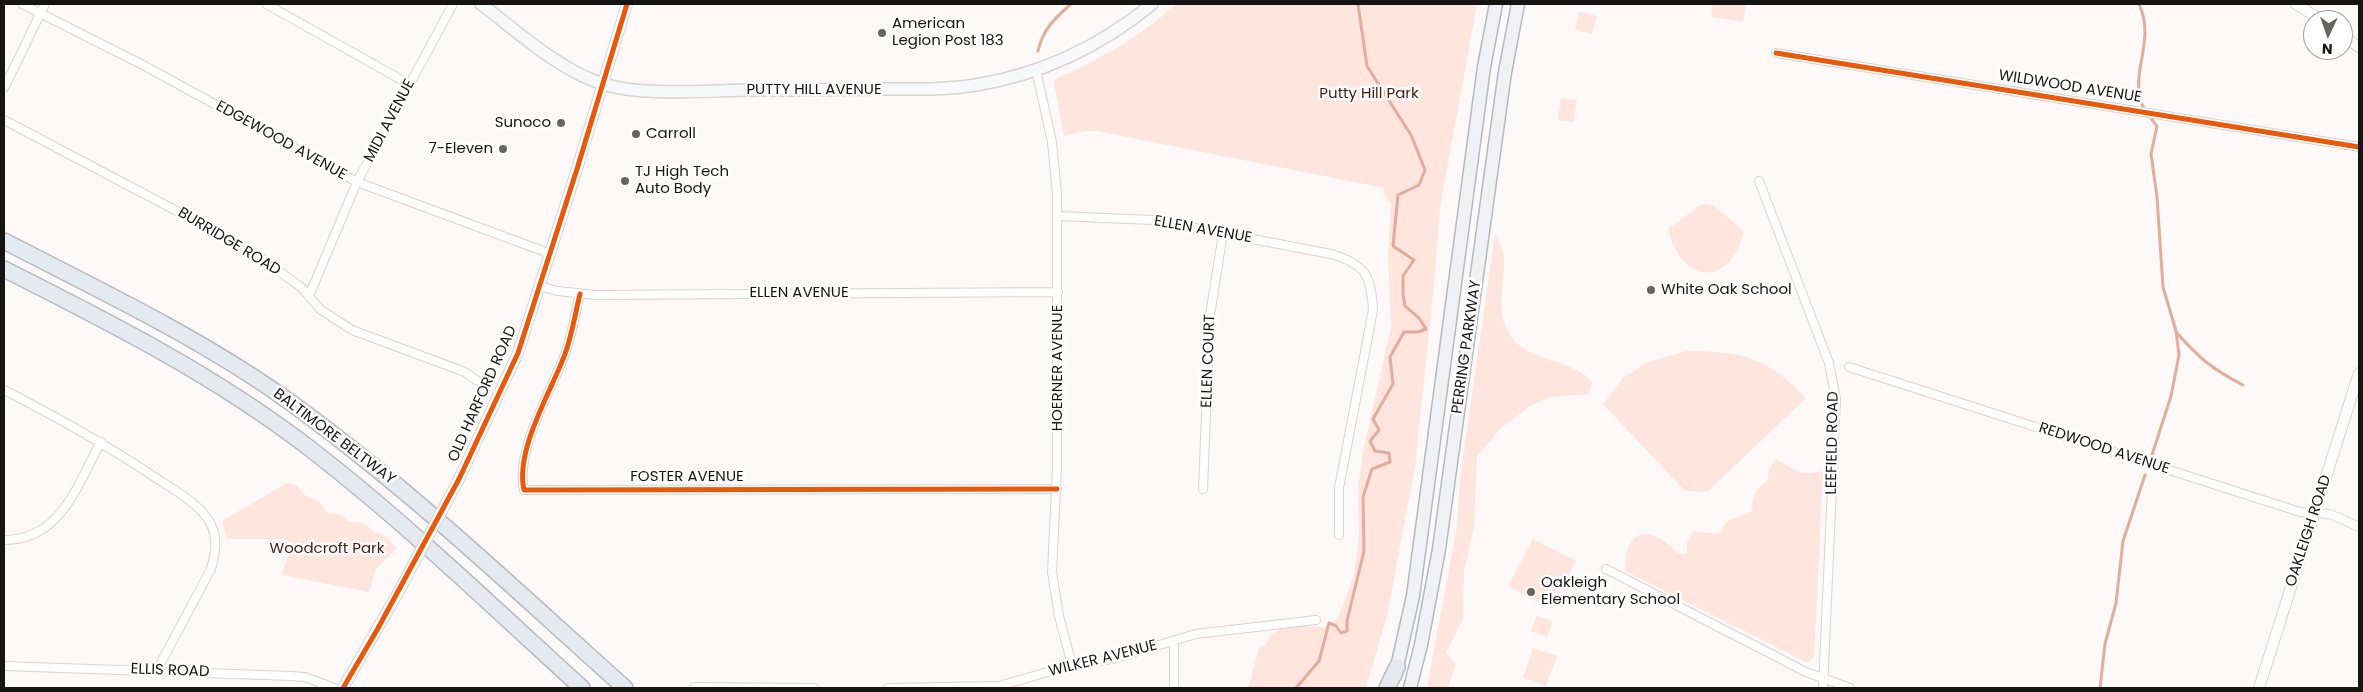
<!DOCTYPE html>
<html>
<head>
<meta charset="utf-8">
<style>
	body { margin:0 }
	#map { position:relative; width:2363px; height:692px; overflow:hidden; background:#fdf9f8; font-family:Poppins,sans-serif }
	canvas { display:block }
	.frame { position:absolute; inset:0; border:5px solid #161413; pointer-events:none }
	.north { position:absolute; left:2303px; top:10px; width:50px; height:50px; box-sizing:border-box; background:#fff; border:1px solid #a2a1a1; border-radius:50%; rotate:183deg; font-size:14px; font-weight:700; line-height:20px; text-align:center; color:#161413 }
	.north::after { content:''; display:block; margin:auto; width:18px; height:22px; background:#676463; clip-path:polygon(50% 0,100% 100%,50% 72%,0 100%) }
</style>
</head>
<body>
<div id="map">
<canvas width="2363" height="692"></canvas>
<div class="frame"></div>
<div class="north">N</div>
</div>
<script>
const g = document.querySelector('canvas').getContext('2d');
g.lineJoin = 'round';
function fillPath(path, color) {
  g.fillStyle = color;
  g.fill(path, 'evenodd');
}
function strokePath(path, color, width, dash) {
  g.strokeStyle = color;
  g.lineWidth = width;
  g.lineCap = dash ? 'butt' : 'round';
  g.setLineDash(dash || []);
  g.stroke(path);
}
function write(font, color, halo, rows, align = 'center') {
  g.font = font + ' Poppins,sans-serif';
  g.lineWidth = 5;
  g.setLineDash([]);
  g.textBaseline = 'middle';
  g.strokeStyle = halo;
  g.fillStyle = color;
  for (const [text, x, y, turn = 0] of rows) {
    g.save();
    g.translate(x, y);
    g.rotate((+turn || 0) * Math.PI / 180);
    g.textAlign = isNaN(turn) ? turn : align;
    if (halo) g.strokeText(text, 0, 0);
    g.fillText(text, 0, 0);
    g.restore();
  }
}
const green = new Path2D(`
	M 1176,4 L 1477,4 L 1440,207 L 1434,285 L 1415,467 L 1387,616 L 1366,688 L 1248,688 L 1259,648 L 1266,645 C 1273,620 1308,627 1329,628 L 1339,615 L 1354,575 L 1359,537 L 1358,488 L 1363,452 L 1391,327 L 1388,254 L 1391,204 L 1383,193 L 1384,188 L 1097,131 L 1085,131 L 1064,136 L 1054,83 L 1056,79 C 1100,59 1140,37 1176,4 Z
	M 1713,4 L 1746,4 L 1743,22 L 1711,17 Z
	M 1579,12 L 1597,16 L 1592,34 L 1575,30 Z
	M 1561,98 L 1577,100 L 1574,122 L 1558,120 Z
	M 1702,204 L 1713,205 L 1744,231 C 1730,288 1682,285 1668,229 Z
	M 1495,234 C 1498,241 1503,249 1504,255 C 1506,281 1494,312 1510,335 C 1529,364 1570,357 1592,382 L 1589,394 L 1550,397 L 1532,405 L 1501,428 L 1477,456 L 1474,527 L 1464,572 L 1463,619 L 1446,653 L 1456,664 L 1448,688 L 1427,688 L 1457,526 L 1460,478 Z
	M 1687,351 C 1743,351 1767,358 1806,398 L 1707,492 L 1685,491 L 1603,404 L 1623,378 L 1648,362 Z
	M 1776,459 C 1796,470 1800,477 1823,471 L 1814,656 L 1810,662 L 1806,662 L 1625,571 C 1625,526 1652,524 1679,554 L 1687,554 L 1687,543 L 1693,531 L 1719,534 L 1726,522 L 1752,511 C 1751,497 1755,490 1767,481 L 1770,467 Z
	M 287,483 C 295,484 300,486 303,494 C 309,498 317,498 321,504 C 324,507 324,511 329,513 C 337,515 342,512 347,521 L 361,523 L 368,526 L 372,531 L 383,535 L 397,548 L 376,569 L 369,592 L 281,575 L 293,543 L 283,539 L 227,539 L 222,521 Z
	M 1533,539 L 1576,561 L 1551,609 L 1508,586 Z
	M 1537,616 L 1553,621 L 1547,637 L 1531,631 Z
	M 1533,648 L 1557,656 L 1546,686 L 1523,678 Z`);
const stream = new Path2D(`
	M 2139,4 C 2155,39 2133,67 2140,99 C 2142,108 2151,118 2157,126 L 2151,154 L 2157,197 L 2163,287 L 2176,331 L 2179,355 L 2171,396 L 2152,455
	M 1038,51 C 1043,29 1055,18 1071,4
	M 2176,332 C 2199,358 2212,369 2243,385
	M 1296,688 L 1319,661 L 1329,623 L 1336,626 L 1341,633 L 1347,631 L 1347,621 L 1364,551 L 1363,497 L 1372,469 L 1390,462 L 1389,453 L 1375,451 L 1370,441 L 1379,430 L 1373,419 L 1393,384 L 1390,357 L 1404,332 L 1418,332 L 1426,329 L 1419,318 L 1405,306 L 1403,294 L 1403,276 L 1414,260 L 1393,246 L 1398,195 L 1419,185 L 1425,170 L 1411,135 L 1367,66 L 1358,4
	M 2100,688 L 2105,644 L 2116,603 L 2123,541 L 2145,475`);
const minor = new Path2D(`
	M 22,4 L 143,65 L 357,182 L 551,254
	M 266,4 L 409,84
	M 1776,53 L 2359,147
	M 1036,70 L 1052,142 L 1057,194 L 1057,468 L 1052,572 L 1059,616 L 1072,665
	M 4,88 L 45,4
	M 4,120 L 249,249 L 302,288 L 321,310 L 352,330 L 465,372 L 476,380
	M 1759,181 L 1829,363 L 1836,399 L 1823,688
	M 1058,216 L 1153,220 L 1331,254 C 1365,264 1371,275 1373,310 L 1339,488 L 1339,535
	M 540,286 L 557,291 L 596,295 L 1058,292
	M 580,294 C 575,314 572,335 565,354 C 551,392 515,449 524,490 L 1057,489
	M 309,296 L 357,182 L 453,4
	M 1849,367 L 2300,512 L 2330,514 L 2359,527
	M 4,390 C 55,416 105,444 153,476 C 171,488 194,500 207,518 C 219,534 216,552 211,569 L 157,670
	M 1203,489 L 1210,315 L 1223,233
	M 4,540 C 62,540 77,484 101,442
	M 1606,569 L 1806,672 L 1850,688
	M 1174,641 L 1174,688
	M 4,666 L 291,676 L 305,677 L 334,688
	M 694,687 L 814,688
	M 888,688 L 999,686 L 1072,665 L 1112,659 L 1196,634 L 1316,620`);
const tertiary = new Path2D(`
	M 2296,4 L 2321,20
	M 2343,36 L 2359,47
	M 459,479 L 518,353 L 577,169 L 627,4
	M 343,688 L 399,591
	M 2259,688 L 2359,373`);
const secondary = new Path2D(`
	M 481,4 C 517,31 560,71 603,84 C 645,97 709,90 754,90 C 797,90 839,90 882,89 C 913,89 945,90 976,85 C 1042,74 1101,46 1152,4`);
const primary = new Path2D(`
	M 1395,676 L 1413,596 L 1484,67 L 1496,4
	M 1410,688 L 1421,645 L 1439,549 L 1505,72 L 1518,4`);
const motorway = new Path2D(`
	M 4,241 C 97,289 194,335 280,395 C 404,483 513,588 625,688
	M 4,269 C 111,323 218,377 313,451 C 407,524 494,608 582,688
	M 1387,688 L 1397,667`);
const tertiaryBridge = new Path2D(`
	M 399,591 L 459,479`);
const cycleway = new Path2D(`
	M 1776,53 L 2359,147
	M 580,294 C 575,314 572,335 565,354 C 551,392 515,449 524,490 L 1057,489
	M 343,688 L 377,630 L 459,479 L 518,353 L 577,169 L 627,4`);
const markers = [
	[882,33,5,"#676463"],
	[561,123,5,"#676463"],
	[636,134,5,"#676463"],
	[503,149,5,"#676463"],
	[625,181,5,"#676463"],
	[1651,290,5,"#676463"],
	[1531,592,5,"#676463"]
];
const poiNames = [
	["American",892,24],
	["Legion Post 183",892,41],
	["Sunoco",551,123,"right"],
	["Carroll",646,134],
	["7-Eleven",493,149,"right"],
	["TJ High Tech",635,172],
	["Auto Body",635,189],
	["White Oak School",1661,290],
	["Oakleigh",1541,583],
	["Elementary School",1541,600]
];
const streetNames = [
	["WILDWOOD AVENUE",2070,87,9],
	["PUTTY HILL AVENUE",814,90],
	["MIDI AVENUE",390,121,-62],
	["EDGEWOOD AVENUE",281,141,29],
	["ELLEN AVENUE",1203,230,10],
	["BURRIDGE ROAD",229,242,31],
	["ELLEN AVENUE",799,293],
	["PERRING PARKWAY",1467,347,-82],
	["ELLEN COURT",1209,361,-88],
	["HOERNER AVENUE",1058,368,-90],
	["OLD HARFORD ROAD",483,394,-66],
	["BALTIMORE BELTWAY",334,437,37],
	["LEEFIELD ROAD",1833,443,-89],
	["REDWOOD AVENUE",2104,449,18],
	["FOSTER AVENUE",687,477],
	["OAKLEIGH ROAD",2309,531,-72],
	["WILKER AVENUE",1103,659,-14],
	["ELLIS ROAD",170,671,2]
];
const parkNames = [
	["Putty Hill Park",1369,94],
	["Woodcroft Park",327,549]
];
fillPath(green, '#fee5de');
strokePath(stream, '#e2ad9d', 3);
strokePath(minor, '#d7d4d3', 10);
strokePath(tertiary, '#d7d4d3', 12);
strokePath(secondary, '#d7d4d3', 14);
strokePath(primary, '#b7b9c0', 15);
strokePath(motorway, '#b7b9c0', 18);
strokePath(minor, '#fffefe', 8);
strokePath(tertiary, '#fffefe', 10);
strokePath(secondary, '#f7f8fa', 11);
strokePath(primary, '#eff1f5', 12);
strokePath(motorway, '#e5eaf0', 15);
strokePath(tertiaryBridge, '#d7d4d3', 12, []);
strokePath(tertiaryBridge, '#fffefe', 10);
strokePath(cycleway, '#e8590c', 5);
for (const [x, y, r, color] of markers) {
  const dot = new Path2D();
  dot.arc(x, y, r, 0, 2 * Math.PI);
  g.fillStyle = color;
  g.fill(dot);
  strokePath(dot, '#fff', 2);
}
write('15px', '#161413', '#fff', poiNames, 'left');
write('15px', '#161413', '#fff', streetNames);
write('15px', '#48190a', '#fff', parkNames);
</script>
</body>
</html>
